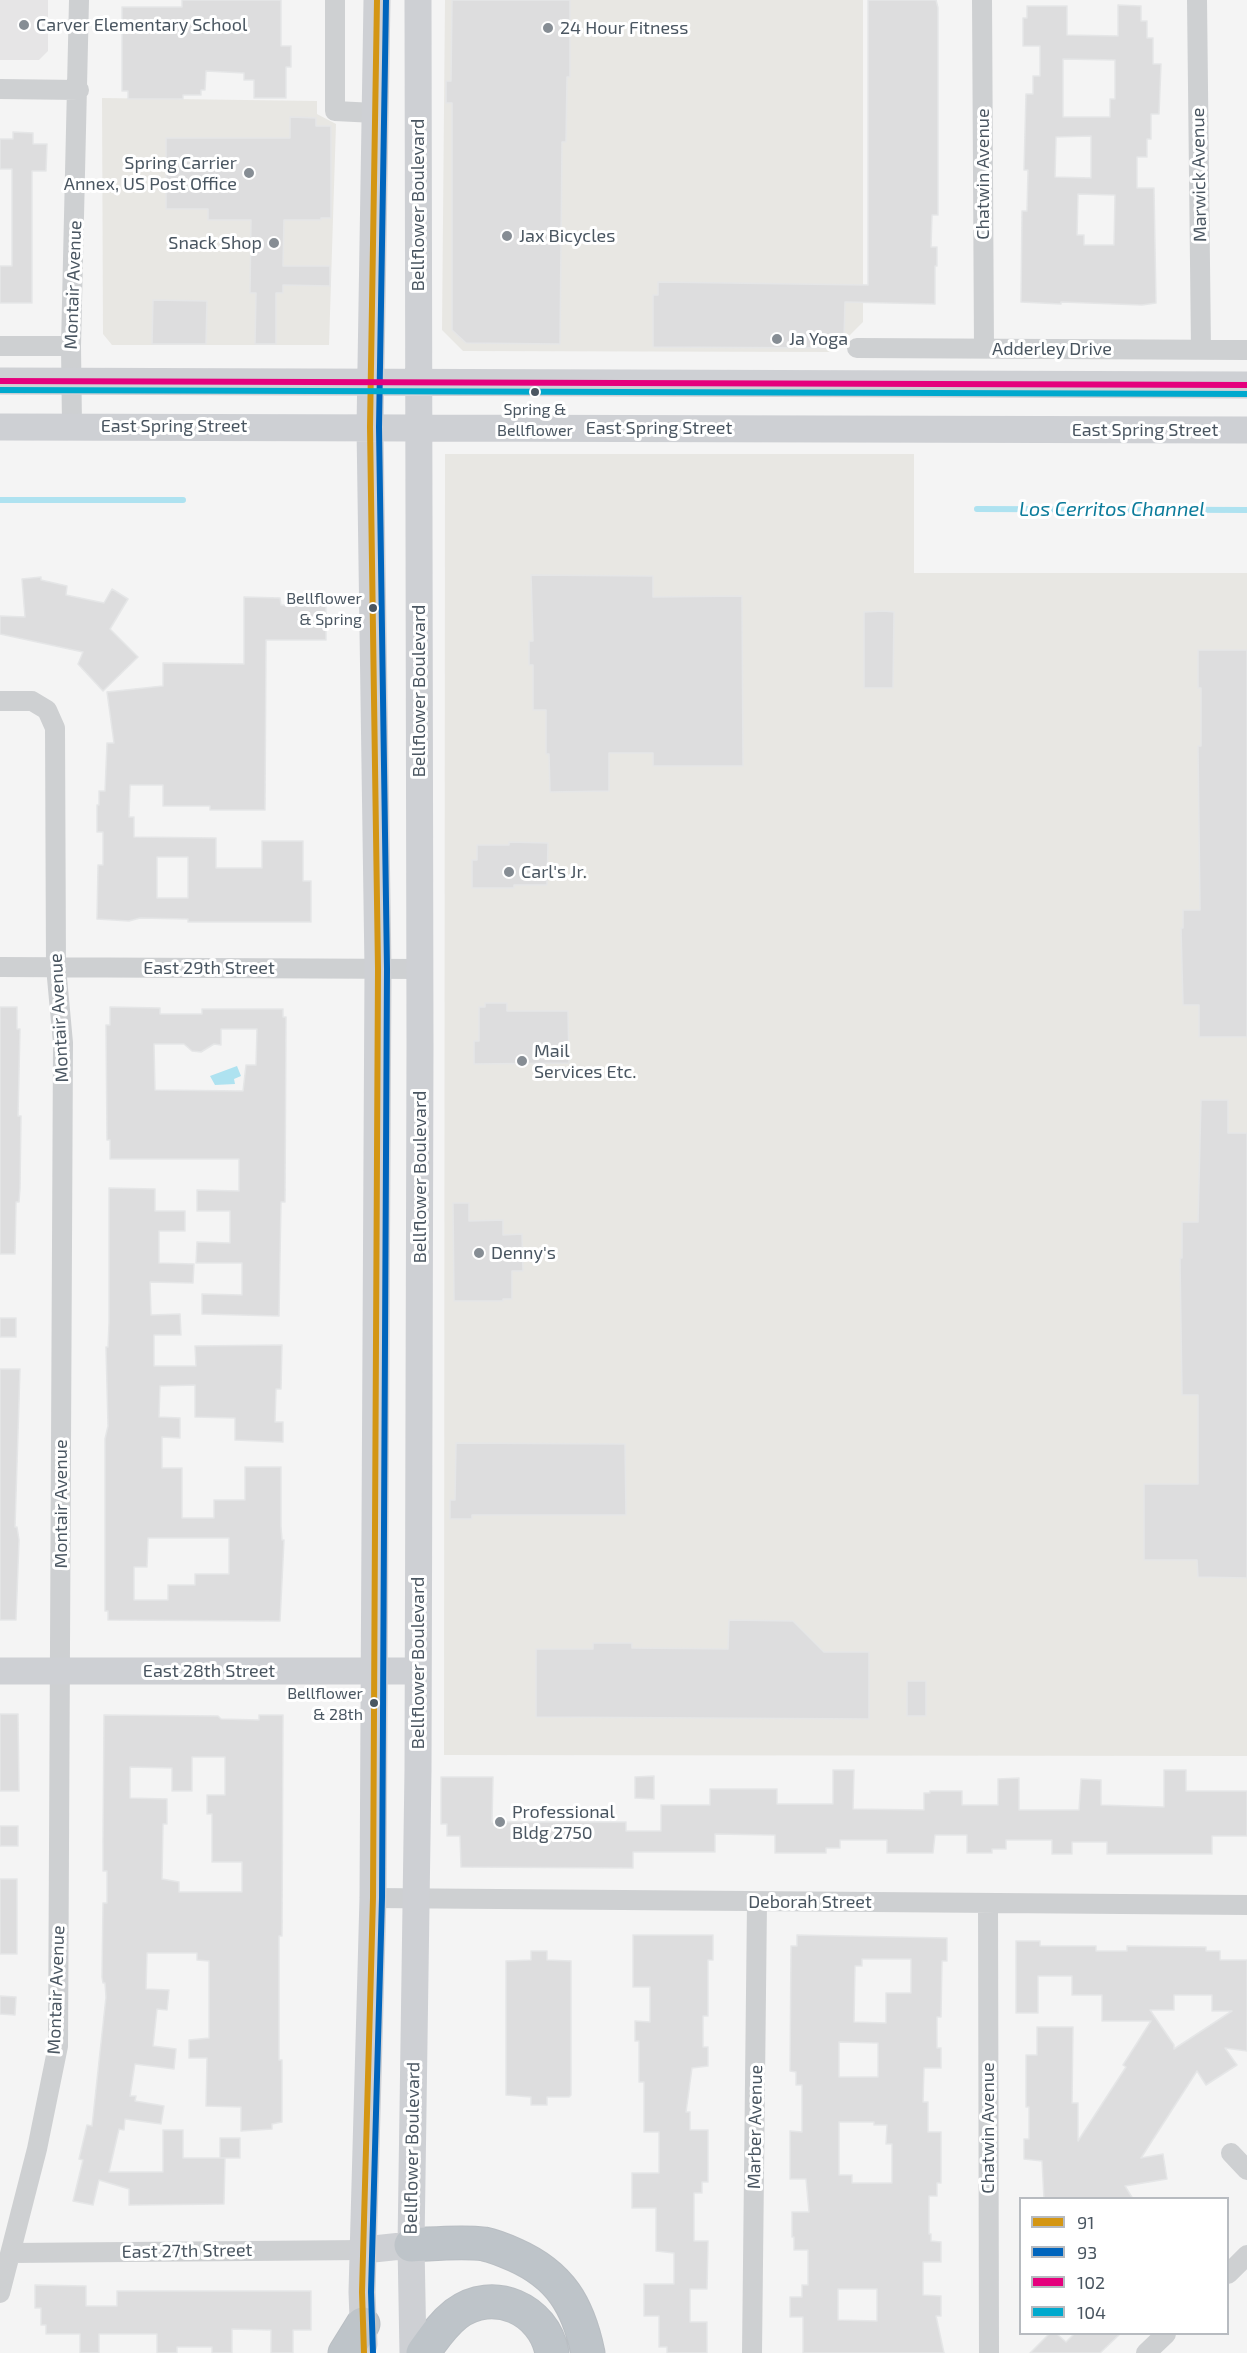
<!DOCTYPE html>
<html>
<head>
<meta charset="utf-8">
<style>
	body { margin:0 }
	#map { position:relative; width:1247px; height:2353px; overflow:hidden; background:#f4f4f4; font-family:"Exo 2",sans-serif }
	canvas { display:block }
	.legend { position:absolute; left:1019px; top:2197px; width:210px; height:138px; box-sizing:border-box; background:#fff; border:2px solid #b7bbc0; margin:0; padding:8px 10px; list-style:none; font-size:18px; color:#4a5661 }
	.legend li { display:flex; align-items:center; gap:12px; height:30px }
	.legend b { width:30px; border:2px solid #b7bbc0 }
</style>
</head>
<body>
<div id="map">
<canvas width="1247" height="2353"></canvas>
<ul class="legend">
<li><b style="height:8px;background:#d49613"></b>91</li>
<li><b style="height:8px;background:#0065bd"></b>93</li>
<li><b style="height:8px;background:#e5007d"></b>102</li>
<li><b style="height:8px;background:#00a9ce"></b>104</li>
</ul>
</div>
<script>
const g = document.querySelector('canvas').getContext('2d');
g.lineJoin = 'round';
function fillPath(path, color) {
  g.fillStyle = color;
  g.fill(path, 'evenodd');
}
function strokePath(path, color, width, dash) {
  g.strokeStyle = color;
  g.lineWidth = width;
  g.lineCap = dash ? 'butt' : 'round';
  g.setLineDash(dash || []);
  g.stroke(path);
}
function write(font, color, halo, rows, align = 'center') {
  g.font = font + ' "Exo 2",sans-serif';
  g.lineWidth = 6;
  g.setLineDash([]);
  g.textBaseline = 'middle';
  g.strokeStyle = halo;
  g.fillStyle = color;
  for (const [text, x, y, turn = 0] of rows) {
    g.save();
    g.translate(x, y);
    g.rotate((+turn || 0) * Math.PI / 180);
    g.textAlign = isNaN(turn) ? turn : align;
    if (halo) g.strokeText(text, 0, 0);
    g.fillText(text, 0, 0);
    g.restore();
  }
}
const commercial = new Path2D(`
	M 445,0 L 863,0 L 863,322 L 833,352 L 463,351 L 442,330 Z
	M 102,98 L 317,101 L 317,114 L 336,124 L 329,345 L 112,345 L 103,334 Z
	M 445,454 L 914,454 L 914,573 L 1247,573 L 1247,1756 L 444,1755 Z`);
const education = new Path2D(`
	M 0,0 L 48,0 L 48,51 L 39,60 L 0,60 Z`);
const water = new Path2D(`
	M 237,1066 L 241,1076 L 234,1079 L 235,1084 L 215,1085 L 210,1076 Z`);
const stream = new Path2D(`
	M 0,500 L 183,500
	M 977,509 L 1247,510`);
const building = new Path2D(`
	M 182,0 L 281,0 L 281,46 L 291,46 L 291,67 L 286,67 L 286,98 L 254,98 L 254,80 L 244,80 L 244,73 L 206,71 L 205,90 L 201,90 L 201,95 L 183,95 L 183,99 L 128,99 L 128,91 L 122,91 L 122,7 L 182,7 Z
	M 452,0 L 570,0 L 570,77 L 567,77 L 566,142 L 562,142 L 560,344 L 466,343 L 452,330 L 452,103 L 446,103 L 446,81 L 451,81 Z
	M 868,0 L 936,0 L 938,8 L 938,215 L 932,215 L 931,247 L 937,247 L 937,266 L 935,266 L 935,304 L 845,302 L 844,339 L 833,348 L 653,347 L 653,295 L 658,295 L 658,282 L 868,285 Z
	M 1118,5 L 1141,6 L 1141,21 L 1147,21 L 1147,38 L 1153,38 L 1153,64 L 1161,64 L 1159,114 L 1151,114 L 1151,139 L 1147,139 L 1147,157 L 1137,157 L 1137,188 L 1154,188 L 1156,303 L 1142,305 L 1061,302 L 1061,304 L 1021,302 L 1022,211 L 1027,211 L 1028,170 L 1024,170 L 1026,94 L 1033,94 L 1033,76 L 1040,76 L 1040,46 L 1023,46 L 1023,18 L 1027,18 L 1027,6 L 1067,6 L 1067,35 L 1118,36 ZM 1063,59 L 1115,60 L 1115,99 L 1110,99 L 1110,117 L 1063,117 ZM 1091,136 L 1091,178 L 1055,177 L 1056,137 ZM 1078,194 L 1115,195 L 1114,245 L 1084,245 L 1084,235 L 1077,235 Z
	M 290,117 L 316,118 L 316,126 L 331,126 L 331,218 L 321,218 L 321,220 L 284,220 L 283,266 L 330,266 L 330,286 L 283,285 L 283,293 L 276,293 L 276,344 L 255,344 L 256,293 L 250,293 L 251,220 L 208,220 L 208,209 L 166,209 L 166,138 L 290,138 Z
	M 13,132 L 33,133 L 33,144 L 47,144 L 46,171 L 32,171 L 32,303 L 0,303 L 0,266 L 12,266 L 12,169 L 0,169 L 0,139 L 13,139 Z
	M 153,300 L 207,301 L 206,344 L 152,344 Z
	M 531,575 L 653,576 L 653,597 L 742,596 L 743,766 L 653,766 L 653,753 L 609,753 L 609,791 L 550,792 L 549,754 L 546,754 L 546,710 L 533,710 L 533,665 L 529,665 L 529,641 L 533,641 Z
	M 41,577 L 41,580 L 67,586 L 66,595 L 104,603 L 112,589 L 128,599 L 110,629 L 138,657 L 103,691 L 78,664 L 83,652 L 0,634 L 0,616 L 25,617 L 22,579 Z
	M 244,597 L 280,598 L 281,605 L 326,605 L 326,640 L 266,640 L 265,810 L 210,810 L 210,806 L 163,806 L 163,785 L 130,785 L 129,817 L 134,817 L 134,837 L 216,838 L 216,868 L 262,868 L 262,841 L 303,841 L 303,881 L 311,881 L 311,922 L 188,922 L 188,919 L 140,918 L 129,921 L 97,919 L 98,865 L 103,865 L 103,832 L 97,832 L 97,805 L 99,805 L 99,791 L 105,791 L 107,743 L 114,743 L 107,692 L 163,686 L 163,663 L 244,664 ZM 157,857 L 188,857 L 188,898 L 157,898 Z
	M 884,611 L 894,612 L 893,688 L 864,688 L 864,612 Z
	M 1198,650 L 1247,650 L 1247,1037 L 1199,1037 L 1199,1005 L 1183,1005 L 1181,928 L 1183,928 L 1183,910 L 1200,910 L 1198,746 L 1201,746 L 1201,688 L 1198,688 Z
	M 509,842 L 548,843 L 547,885 L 514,885 L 514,888 L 472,888 L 472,860 L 477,860 L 477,845 L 509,845 Z
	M 485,1003 L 507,1003 L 507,1011 L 568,1011 L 569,1063 L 474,1064 L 474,1041 L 479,1041 L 479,1007 L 485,1007 Z
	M 0,1007 L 17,1007 L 17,1029 L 20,1029 L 18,1116 L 21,1116 L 20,1188 L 19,1202 L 16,1202 L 15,1254 L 0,1254 Z
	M 110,1007 L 160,1008 L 160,1014 L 202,1014 L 202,1009 L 283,1009 L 283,1017 L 286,1017 L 285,1202 L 281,1202 L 279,1316 L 202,1314 L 202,1294 L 242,1295 L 242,1263 L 196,1263 L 197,1242 L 230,1243 L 230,1211 L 197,1211 L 197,1190 L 239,1191 L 239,1159 L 110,1159 L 110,1140 L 107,1140 L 106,1025 L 110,1025 ZM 221,1029 L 257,1029 L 256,1065 L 246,1065 L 243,1091 L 155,1090 L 154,1044 L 184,1044 L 192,1051 L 201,1052 L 214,1044 L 221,1045 Z
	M 1201,1100 L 1228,1100 L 1228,1133 L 1247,1133 L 1247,1578 L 1198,1577 L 1197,1560 L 1144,1560 L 1144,1484 L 1198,1484 L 1198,1395 L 1182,1395 L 1180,1258 L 1182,1258 L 1182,1222 L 1198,1222 Z
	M 109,1188 L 155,1189 L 155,1211 L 185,1211 L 185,1231 L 159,1231 L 159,1263 L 194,1264 L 193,1283 L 150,1282 L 151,1315 L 180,1314 L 181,1335 L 154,1335 L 154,1366 L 196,1366 L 195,1346 L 282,1345 L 281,1389 L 276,1389 L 275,1422 L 283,1422 L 283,1442 L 235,1440 L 235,1418 L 195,1417 L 195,1385 L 160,1386 L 159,1417 L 180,1418 L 180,1438 L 162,1437 L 162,1468 L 182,1468 L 182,1518 L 214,1518 L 214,1500 L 245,1500 L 245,1467 L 281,1467 L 281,1527 L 282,1540 L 284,1540 L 280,1621 L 108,1620 L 108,1611 L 105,1611 L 105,1439 L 108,1426 L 106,1347 L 108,1347 L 109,1323 ZM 148,1538 L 229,1538 L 229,1574 L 195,1574 L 195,1585 L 168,1585 L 168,1600 L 134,1600 L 134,1567 L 147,1567 Z
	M 453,1203 L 469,1203 L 469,1221 L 503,1220 L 503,1235 L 522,1234 L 523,1271 L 512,1271 L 512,1299 L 503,1299 L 503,1301 L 454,1301 Z
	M 0,1318 L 16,1318 L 16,1337 L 0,1337 Z
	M 0,1369 L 20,1369 L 15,1527 L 17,1527 L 19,1540 L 16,1620 L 0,1620 Z
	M 456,1443 L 625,1444 L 626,1515 L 472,1515 L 472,1519 L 450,1519 L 450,1500 L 455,1500 Z
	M 729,1620 L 793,1621 L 824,1652 L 869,1652 L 869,1719 L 536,1717 L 536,1649 L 593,1649 L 593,1643 L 632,1643 L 632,1648 L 728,1649 Z
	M 907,1681 L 926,1681 L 926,1716 L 907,1716 Z
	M 0,1714 L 18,1714 L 19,1791 L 0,1791 Z
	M 104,1715 L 218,1716 L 221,1719 L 259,1720 L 259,1715 L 283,1715 L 282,1936 L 279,1936 L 279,2060 L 282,2060 L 282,2122 L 272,2124 L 272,2129 L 241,2131 L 241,2107 L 206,2106 L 207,2058 L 189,2058 L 189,2040 L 209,2038 L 209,1961 L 197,1960 L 197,1953 L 147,1953 L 146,1989 L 169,1990 L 167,2010 L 157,2009 L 153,2046 L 176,2049 L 174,2069 L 135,2064 L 130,2096 L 136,2096 L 135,2101 L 164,2106 L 161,2124 L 125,2119 L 124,2130 L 119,2129 L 109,2172 L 163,2172 L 163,2130 L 183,2130 L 183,2158 L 225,2158 L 224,2204 L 129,2205 L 129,2189 L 99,2180 L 93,2205 L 73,2201 L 83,2160 L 79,2159 L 87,2125 L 92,2126 L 106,1997 L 105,1983 L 103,1983 L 102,1977 L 103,1903 L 107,1903 L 107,1871 L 103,1871 L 103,1843 ZM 192,1757 L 225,1757 L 225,1795 L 207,1795 L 207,1814 L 212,1814 L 212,1862 L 242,1862 L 242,1892 L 179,1892 L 179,1882 L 162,1879 L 163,1824 L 167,1824 L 167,1799 L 130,1798 L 130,1767 L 172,1768 L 172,1791 L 192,1791 Z
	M 833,1770 L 854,1770 L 853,1809 L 924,1810 L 924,1793 L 930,1793 L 930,1791 L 962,1791 L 962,1805 L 998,1805 L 998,1779 L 1019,1778 L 1019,1810 L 1079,1810 L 1081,1779 L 1101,1780 L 1101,1805 L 1164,1807 L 1164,1770 L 1186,1770 L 1186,1791 L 1247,1791 L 1247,1836 L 1212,1836 L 1212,1854 L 1107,1854 L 1107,1842 L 1072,1842 L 1072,1854 L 1052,1854 L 1052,1840 L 1006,1840 L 1006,1849 L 992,1849 L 992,1853 L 967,1853 L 967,1835 L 935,1835 L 933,1853 L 887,1853 L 887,1840 L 840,1840 L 840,1848 L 826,1848 L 826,1853 L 775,1853 L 775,1835 L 715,1834 L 715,1852 L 633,1852 L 633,1868 L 461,1867 L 460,1836 L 447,1836 L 447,1824 L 441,1824 L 441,1777 L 493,1777 L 492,1822 L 626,1822 L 626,1831 L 661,1831 L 661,1805 L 710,1805 L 710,1789 L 777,1789 L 777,1804 L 833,1804 Z
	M 654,1776 L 654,1799 L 635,1798 L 635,1777 Z
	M 0,1826 L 18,1826 L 18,1846 L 0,1846 Z
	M 0,1879 L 17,1879 L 17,1954 L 0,1954 Z
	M 633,1935 L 713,1935 L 713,1960 L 708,1960 L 708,2016 L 703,2016 L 703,2047 L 708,2047 L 708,2066 L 692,2068 L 686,2112 L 690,2112 L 690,2130 L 708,2130 L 708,2182 L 702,2182 L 702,2193 L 694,2193 L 694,2241 L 708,2241 L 707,2289 L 690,2289 L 690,2322 L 707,2322 L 707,2353 L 667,2353 L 667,2347 L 659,2347 L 659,2316 L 644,2316 L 644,2284 L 674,2284 L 674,2253 L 656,2251 L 656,2208 L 632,2208 L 632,2173 L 659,2173 L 659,2132 L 644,2132 L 644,2082 L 639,2082 L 639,2041 L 635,2041 L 635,2021 L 650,2022 L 650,1987 L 633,1987 Z
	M 797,1935 L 947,1938 L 947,1961 L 942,1961 L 941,2017 L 937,2017 L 937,2048 L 941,2048 L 941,2068 L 924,2068 L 923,2102 L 928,2102 L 928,2132 L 941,2132 L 941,2183 L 937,2183 L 937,2196 L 929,2196 L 929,2234 L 931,2234 L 931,2241 L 941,2242 L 941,2262 L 923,2262 L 923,2295 L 941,2296 L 941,2316 L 936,2316 L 944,2353 L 803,2353 L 803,2317 L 790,2317 L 790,2297 L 802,2297 L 802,2285 L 808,2285 L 808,2250 L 794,2250 L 794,2237 L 792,2237 L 792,2212 L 809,2212 L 806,2179 L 790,2179 L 790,2131 L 802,2132 L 802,2085 L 796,2085 L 796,2072 L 790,2071 L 791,1946 L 797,1946 ZM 862,1959 L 911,1959 L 911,1993 L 886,1993 L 886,2023 L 854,2022 L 855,1966 L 862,1966 ZM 839,2042 L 878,2043 L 878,2077 L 839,2077 ZM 839,2122 L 874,2122 L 874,2125 L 887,2125 L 886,2144 L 892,2144 L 892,2183 L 852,2183 L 852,2175 L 839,2175 ZM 838,2289 L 877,2289 L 877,2321 L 838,2320 Z
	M 1016,1941 L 1040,1941 L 1040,1946 L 1096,1946 L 1096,1951 L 1127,1951 L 1127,1946 L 1206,1947 L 1206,1951 L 1220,1951 L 1220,1960 L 1247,1960 L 1247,2051 L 1225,2048 L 1237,2065 L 1206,2085 L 1197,2071 L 1141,2158 L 1163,2154 L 1167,2179 L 1125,2186 L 1133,2199 L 1044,2199 L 1042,2161 L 1024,2159 L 1024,2139 L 1029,2139 L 1029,2107 L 1026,2107 L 1026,2055 L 1037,2055 L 1037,2027 L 1073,2027 L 1072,2103 L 1078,2103 L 1078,2141 L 1126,2067 L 1123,2065 L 1151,2021 L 1102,2021 L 1102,1995 L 1072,1995 L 1072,1976 L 1038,1976 L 1038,2013 L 1016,2013 ZM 1174,1995 L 1212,1995 L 1212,2011 L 1232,2011 L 1174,2049 L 1174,2045 L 1150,2010 L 1174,2010 Z
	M 531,1951 L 547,1951 L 547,1960 L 571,1961 L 571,2095 L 569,2097 L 547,2097 L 547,2105 L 531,2105 L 531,2097 L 506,2095 L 506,1961 L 531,1960 Z
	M 0,1996 L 16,1997 L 15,2015 L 0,2014 Z
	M 220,2138 L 240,2138 L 240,2158 L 220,2158 Z
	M 35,2285 L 86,2286 L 86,2306 L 117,2306 L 117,2291 L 311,2291 L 311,2330 L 293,2330 L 293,2353 L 271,2353 L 271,2330 L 232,2329 L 232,2353 L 212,2353 L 212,2347 L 177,2347 L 177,2353 L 157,2353 L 157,2334 L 99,2334 L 99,2353 L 80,2353 L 80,2334 L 46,2334 L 46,2325 L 41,2325 L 41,2308 L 35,2308 Z
	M 1049,2334 L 1057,2334 L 1066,2342 L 1074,2334 L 1120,2334 L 1100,2353 L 1030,2353 Z`);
const street = new Path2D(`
	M 335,0 L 335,111 L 375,113
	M 982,0 L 984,348
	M 1197,0 L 1201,350
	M 0,89 L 79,90
	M 0,346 L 71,346
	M 857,348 L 1247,350
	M 72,426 L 71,346 L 79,0
	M 0,701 L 32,701 L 47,710 L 55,728 L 56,967 L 63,1043 L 58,2046 L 37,2149 L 0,2293
	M 0,967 L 419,969
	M 373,1898 L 1247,1905
	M 988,1903 L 989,2353
	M 1231,2153 L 1247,2170
	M 11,2253 L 364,2250
	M 1228,2274 L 1247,2255
	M 752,2353 L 757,1902
	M 1146,2353 L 1166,2334`);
const secondary = new Path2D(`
	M 0,381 L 1247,385
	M 0,427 L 1247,430
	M 0,1671 L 417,1671
	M 364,2250 L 411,2245
	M 364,2344 L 362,2292 L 373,1898 L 378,969 L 370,427 L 377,0
	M 413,2353 L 411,2245 L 418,1770 L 420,1043 L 418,0`);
const highway = new Path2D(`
	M 411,2245 C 434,2244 461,2241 484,2244 C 494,2246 506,2251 515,2255 C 560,2275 578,2305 588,2353
	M 345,2353 L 363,2324
	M 423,2353 C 433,2339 442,2325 456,2314 C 493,2286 544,2309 552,2353`);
const bus1 = new Path2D(`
	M 364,2353 L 362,2292 L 373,1898 L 378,969 L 370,427 L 377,0`);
const bus2 = new Path2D(`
	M 373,2353 L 371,2292 L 382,1898 L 387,969 L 379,427 L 386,0`);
const bus3 = new Path2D(`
	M 0,381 L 1247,385`);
const bus4 = new Path2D(`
	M 0,390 L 1247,394`);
const markers = [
	[24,25,6,"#868d94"],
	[548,28,6,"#868d94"],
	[249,173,6,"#868d94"],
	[507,236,6,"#868d94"],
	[274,243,6,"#868d94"],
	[777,339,6,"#868d94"],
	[535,392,5,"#4a5661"],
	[373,608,5,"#4a5661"],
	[509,872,6,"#868d94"],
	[522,1061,6,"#868d94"],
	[479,1253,6,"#868d94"],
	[374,1703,5,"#4a5661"],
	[500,1822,6,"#868d94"]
];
const busNames = [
	["Spring &",535,410,"center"],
	["Bellflower",535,431,"center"],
	["Bellflower",362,599],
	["& Spring",362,620],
	["Bellflower",363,1694],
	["& 28th",363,1715]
];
const poiNames = [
	["Carver Elementary School",36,25],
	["24 Hour Fitness",560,28],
	["Spring Carrier",237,163,"right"],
	["Annex, US Post Office",237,184,"right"],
	["Jax Bicycles",519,236],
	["Snack Shop",262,243,"right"],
	["Ja Yoga",789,339],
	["Carl's Jr.",521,872],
	["Mail",534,1051],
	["Services Etc.",534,1072],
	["Denny's",491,1253],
	["Professional",512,1812],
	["Bldg 2750",512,1833]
];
const streetNames = [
	["Chatwin Avenue",983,174,-90],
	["Marwick Avenue",1199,175,-91],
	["Bellflower Boulevard",418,205,-90],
	["Montair Avenue",73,285,-88],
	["Adderley Drive",1052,349],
	["East Spring Street",174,426],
	["East Spring Street",659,428],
	["East Spring Street",1145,430],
	["Bellflower Boulevard",419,691,-90],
	["East 29th Street",209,968],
	["Montair Avenue",59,1018,-93],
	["Bellflower Boulevard",420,1177,-90],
	["Montair Avenue",61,1504,-90],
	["Bellflower Boulevard",418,1663,-90],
	["East 28th Street",209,1671],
	["Deborah Street",810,1902],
	["Montair Avenue",56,1990,-88],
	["Marber Avenue",755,2127,-89],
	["Chatwin Avenue",988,2128,-90],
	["Bellflower Boulevard",412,2148,-89],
	["East 27th Street",187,2251,-1]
];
const waterNames = [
	["Los Cerritos Channel",1112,509]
];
fillPath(commercial, '#e8e7e3');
fillPath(education, '#e6e5e6');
fillPath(water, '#aee2f0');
strokePath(stream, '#aee2f0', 6);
fillPath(building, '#ddddde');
strokePath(building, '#e5e6e7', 1.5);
strokePath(highway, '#b9bec3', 35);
strokePath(street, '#ced0d2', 20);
strokePath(secondary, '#ced0d4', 27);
strokePath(highway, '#bec4c9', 33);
strokePath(bus1, '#d49613', 6);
strokePath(bus2, '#0065bd', 6);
strokePath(bus3, '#e5007d', 6);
strokePath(bus4, '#00a9ce', 6);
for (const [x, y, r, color] of markers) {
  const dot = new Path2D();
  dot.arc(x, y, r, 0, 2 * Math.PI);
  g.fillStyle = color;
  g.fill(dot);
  strokePath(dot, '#fff', 2);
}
write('16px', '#4a5661', '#fff', busNames, 'right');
write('18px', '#4a5661', '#fff', poiNames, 'left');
write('18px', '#4a5661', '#fff', streetNames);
write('italic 20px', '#0c7c9b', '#fff', waterNames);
</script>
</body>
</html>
